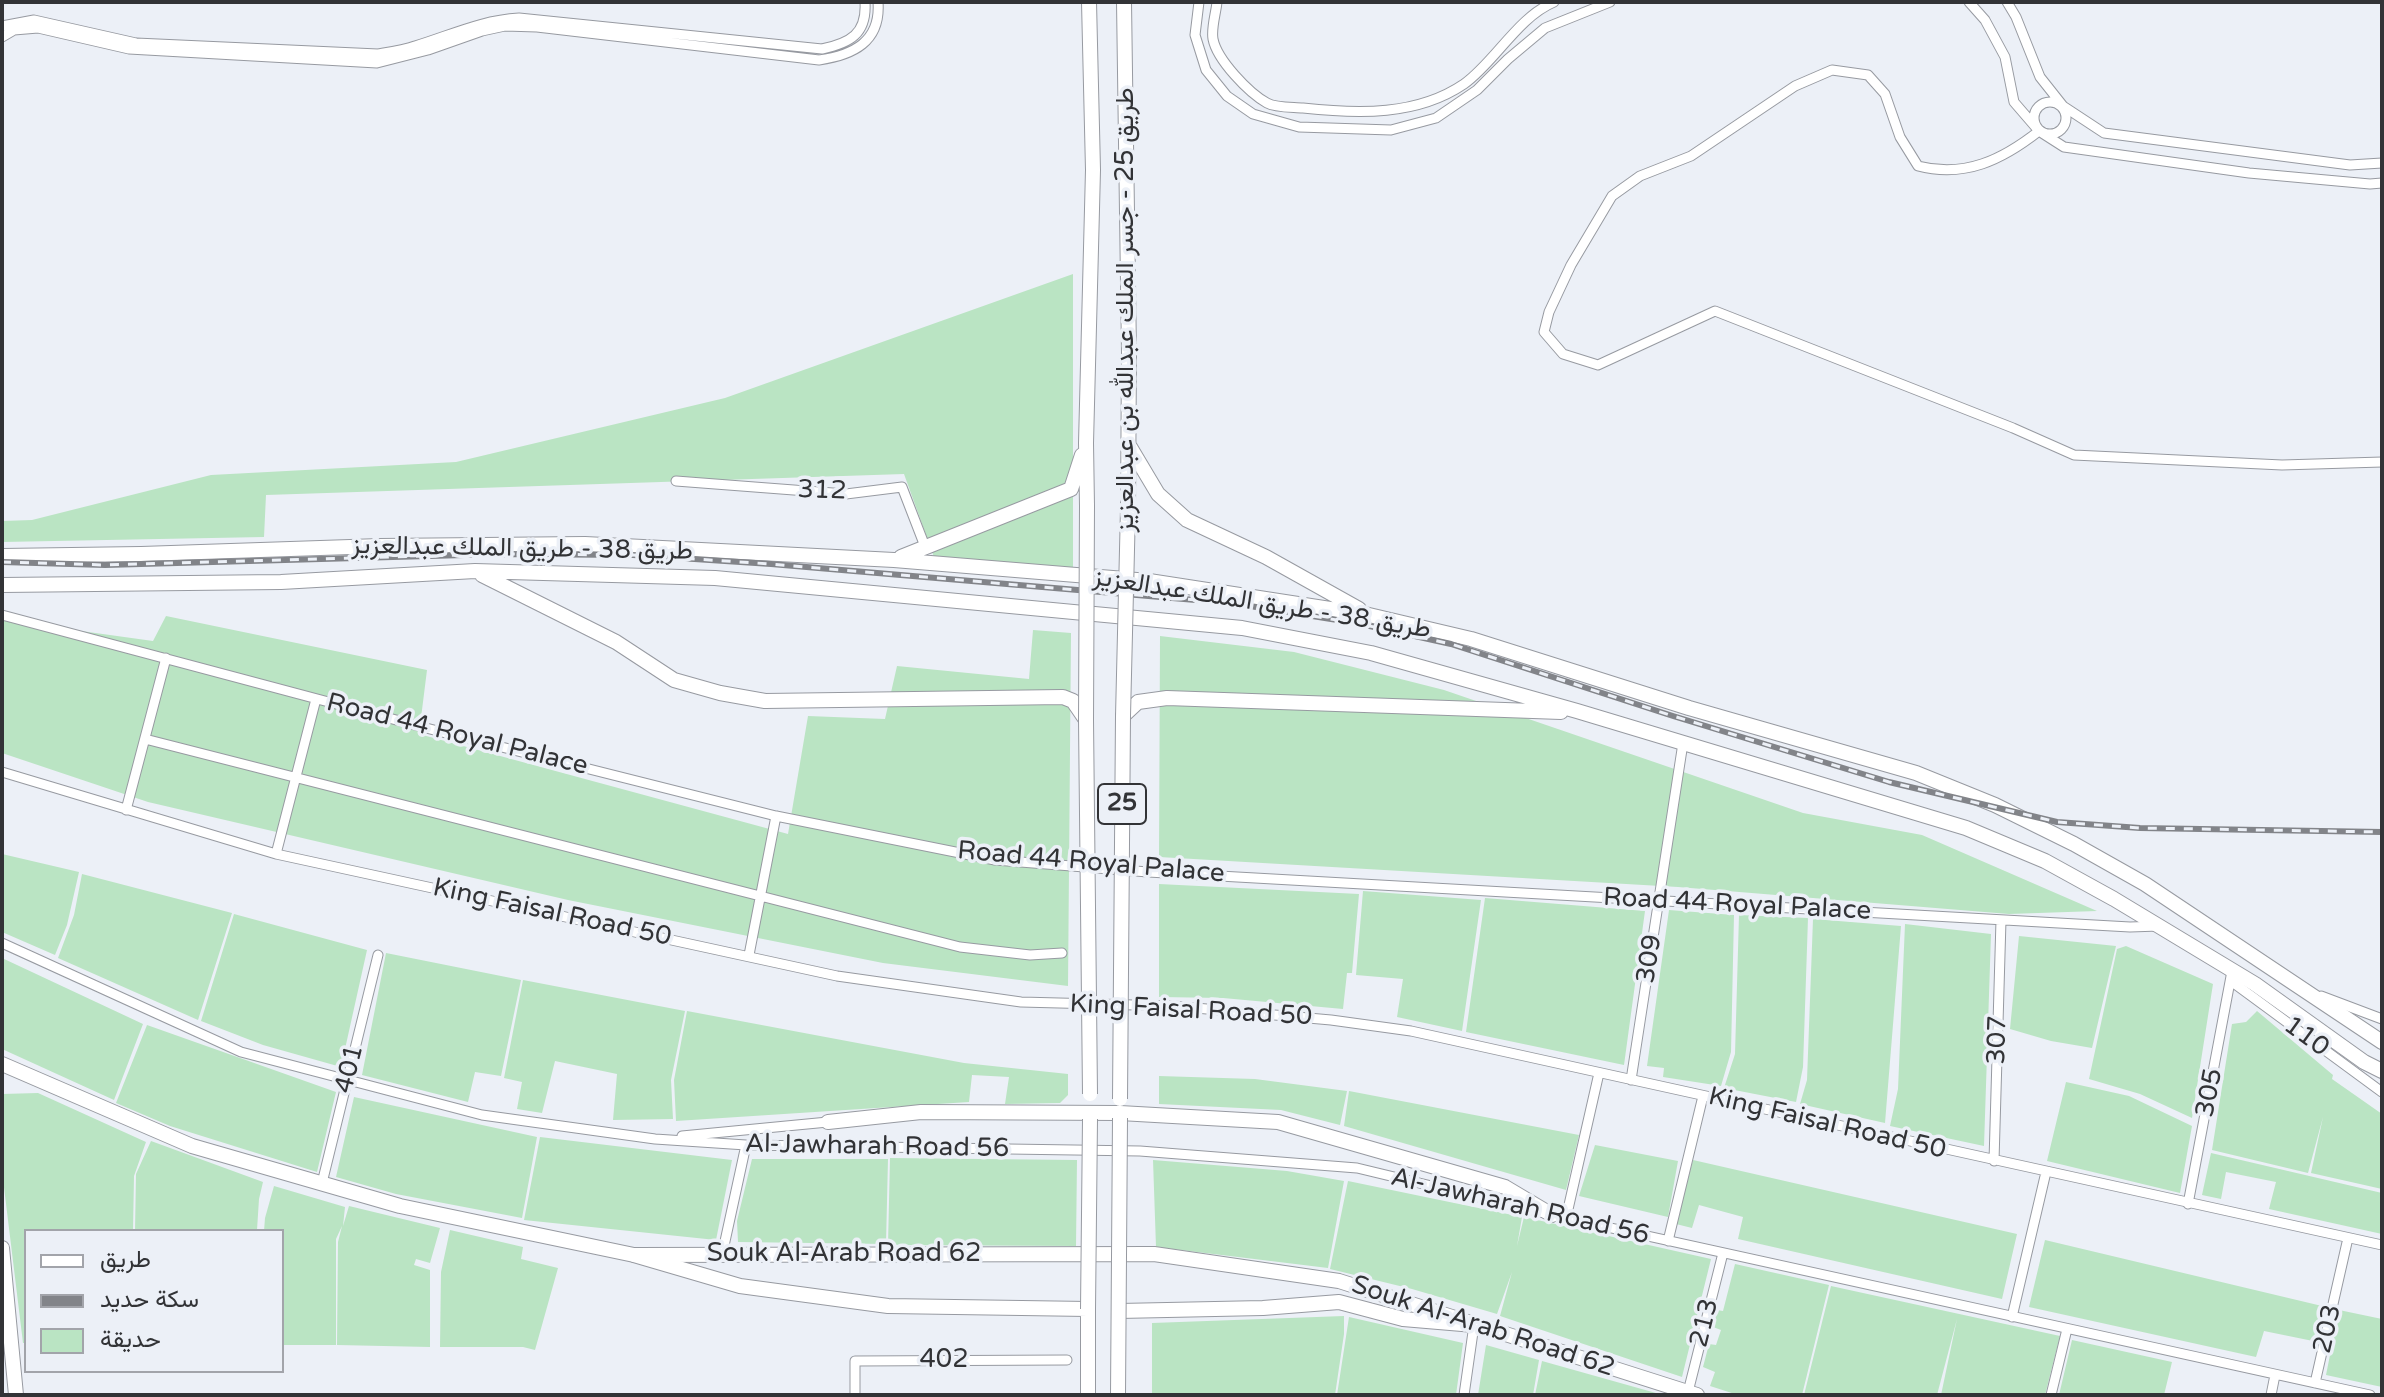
<!DOCTYPE html>
<html>
<head>
<meta charset="utf-8">
<style>
	body { margin:0 }
	#map { position:relative; width:2384px; height:1397px; overflow:hidden; background:#ecf0f7; font-family:"Varela Round",Vazirmatn,sans-serif }
	canvas { display:block }
	.frame { position:absolute; inset:0; border:4px solid #323336; pointer-events:none }
	.legend { position:absolute; left:24px; top:1229px; width:260px; height:144px; box-sizing:border-box; background:#ecf0f7; border:2px solid #a2a4aa; margin:0; padding:10px 14px; list-style:none; font-size:24px; color:#323336 }
	.legend li { display:flex; align-items:center; gap:16px; height:40px }
	.legend b { width:40px; border:2px solid #a2a4aa }
</style>
</head>
<body>
<div id="map">
<canvas width="2384" height="1397"></canvas>
<div class="frame"></div>
<ul class="legend">
<li><b style="height:10px;background:#fff"></b>طريق</li>
<li><b style="height:10px;background:#828489"></b>سكة حديد</li>
<li><b style="height:22px;background:#bae4c3"></b>حديقة</li>
</ul>
</div>
<script>
const g = document.querySelector('canvas').getContext('2d');
g.lineJoin = 'round';
function fillPath(path, color) {
  g.fillStyle = color;
  g.fill(path, 'evenodd');
}
function strokePath(path, color, width, dash) {
  g.strokeStyle = color;
  g.lineWidth = width;
  g.lineCap = dash ? 'butt' : 'round';
  g.setLineDash(dash || []);
  g.stroke(path);
}
function write(font, color, halo, rows, align = 'center') {
  g.font = font + ' "Varela Round",Vazirmatn,sans-serif';
  g.lineWidth = 7;
  g.setLineDash([]);
  g.textBaseline = 'middle';
  g.strokeStyle = halo;
  g.fillStyle = color;
  for (const [text, x, y, turn = 0] of rows) {
    g.save();
    g.translate(x, y);
    g.rotate((+turn || 0) * Math.PI / 180);
    g.textAlign = isNaN(turn) ? turn : align;
    if (halo) g.strokeText(text, 0, 0);
    g.fillText(text, 0, 0);
    g.restore();
  }
}
const green = new Path2D(`
	M 1073,274 L 1073,568 L 934,557 L 904,474 L 266,495 L 264,537 L 2,542 L 2,521 L 32,520 L 211,475 L 456,462 L 725,398 Z
	M 166,616 L 427,670 L 419,734 L 788,834 L 808,716 L 885,719 L 897,666 L 1029,679 L 1033,630 L 1071,633 L 1068,986 L 883,963 L 568,900 L 148,802 L 2,753 L 2,620 L 153,641 Z
	M 1160,636 L 1294,652 L 1444,690 L 1803,813 L 1922,835 L 2097,911 L 2009,914 L 1678,887 L 1159,857 Z
	M 2,854 L 79,872 L 67,925 L 55,955 L 2,932 Z
	M 82,874 L 232,913 L 198,1020 L 58,958 L 74,915 Z
	M 1159,884 L 1359,894 L 1352,973 L 1347,973 L 1343,1009 L 1223,998 L 1159,997 Z
	M 1363,891 L 1481,900 L 1462,1031 L 1397,1017 L 1403,979 L 1356,975 Z
	M 1485,898 L 1645,911 L 1624,1065 L 1466,1032 Z
	M 1669,910 L 1734,915 L 1731,1052 L 1721,1086 L 1663,1077 L 1664,1068 L 1647,1066 Z
	M 234,914 L 367,950 L 341,1067 L 263,1045 L 201,1021 Z
	M 1739,915 L 1808,918 L 1803,1067 L 1796,1102 L 1724,1088 L 1735,1054 Z
	M 1813,919 L 1901,926 L 1885,1123 L 1800,1104 L 1807,1080 Z
	M 1905,924 L 1991,934 L 1984,1146 L 1890,1126 L 1898,1089 Z
	M 2019,936 L 2116,946 L 2092,1048 L 2051,1041 L 2010,1029 Z
	M 2126,946 L 2213,984 L 2192,1118 L 2140,1094 L 2089,1079 L 2117,949 Z
	M 386,953 L 521,980 L 501,1076 L 475,1072 L 468,1102 L 362,1075 Z
	M 2,958 L 143,1024 L 114,1100 L 2,1049 Z
	M 523,980 L 685,1011 L 671,1080 L 673,1119 L 613,1120 L 617,1074 L 555,1061 L 542,1113 L 517,1109 L 522,1082 L 504,1078 Z
	M 687,1011 L 964,1063 L 1068,1074 L 1068,1095 L 1060,1103 L 1005,1104 L 1009,1077 L 972,1075 L 969,1102 L 676,1121 L 674,1080 Z
	M 2257,1011 L 2333,1075 L 2332,1079 L 2382,1114 L 2382,1189 L 2311,1173 L 2323,1117 L 2308,1173 L 2212,1150 L 2232,1024 L 2246,1022 Z
	M 147,1025 L 336,1092 L 317,1172 L 170,1126 L 116,1103 Z
	M 1159,1076 L 1255,1079 L 1347,1091 L 1340,1125 L 1281,1110 L 1159,1104 Z
	M 2066,1082 L 2129,1096 L 2192,1126 L 2180,1193 L 2047,1161 Z
	M 1349,1091 L 1579,1135 L 1566,1190 L 1344,1126 Z
	M 38,1093 L 146,1142 L 134,1176 L 133,1231 L 26,1231 L 26,1343 L 23,1343 L 2,1171 L 2,1094 Z
	M 354,1097 L 537,1137 L 522,1218 L 396,1194 L 336,1177 Z
	M 540,1137 L 732,1160 L 716,1240 L 524,1220 Z
	M 151,1141 L 263,1182 L 259,1199 L 257,1230 L 135,1231 L 136,1174 Z
	M 1595,1145 L 1678,1161 L 1668,1217 L 1579,1196 Z
	M 2211,1153 L 2382,1193 L 2382,1234 L 2269,1209 L 2276,1182 L 2226,1172 L 2221,1199 L 2202,1195 Z
	M 890,1158 L 1077,1160 L 1076,1246 L 888,1245 Z
	M 752,1159 L 888,1159 L 886,1244 L 738,1242 L 737,1221 Z
	M 1153,1160 L 1287,1171 L 1344,1181 L 1328,1268 L 1156,1247 Z
	M 1693,1160 L 2017,1234 L 2002,1299 L 1738,1239 L 1743,1217 L 1699,1205 L 1692,1228 L 1676,1224 Z
	M 1348,1181 L 1522,1217 L 1517,1246 L 1524,1217 L 1711,1259 L 1682,1377 L 1500,1316 L 1512,1272 L 1497,1314 L 1412,1289 L 1330,1269 Z
	M 274,1186 L 345,1207 L 343,1226 L 349,1206 L 440,1228 L 430,1263 L 416,1259 L 414,1265 L 430,1270 L 430,1347 L 337,1345 L 338,1242 L 342,1226 L 336,1239 L 336,1345 L 282,1345 L 282,1231 L 264,1231 L 265,1218 Z
	M 450,1230 L 523,1247 L 521,1259 L 558,1268 L 535,1350 L 523,1347 L 440,1347 L 441,1272 Z
	M 2045,1240 L 2322,1306 L 2313,1341 L 2264,1331 L 2256,1357 L 2029,1307 Z
	M 1735,1264 L 1829,1285 L 1802,1395 L 1738,1395 L 1710,1386 L 1715,1372 L 1703,1367 L 1709,1344 L 1716,1345 L 1721,1330 L 1713,1327 L 1717,1310 L 1723,1311 Z
	M 1831,1286 L 2060,1336 L 2045,1395 L 1941,1395 L 1957,1319 L 1937,1395 L 1804,1395 Z
	M 2339,1310 L 2382,1319 L 2382,1387 L 2326,1375 Z
	M 1344,1316 L 1344,1334 L 1335,1395 L 1152,1395 L 1152,1323 Z
	M 1349,1317 L 1463,1343 L 1456,1395 L 1337,1395 Z
	M 2072,1340 L 2172,1362 L 2164,1395 L 2059,1395 Z
	M 1486,1345 L 1539,1360 L 1533,1395 L 1478,1395 Z
	M 1542,1361 L 1663,1395 L 1535,1395 Z`);
const street = new Path2D(`
	M 1199,2 L 1195,35 L 1206,70 L 1227,96 L 1253,114 L 1299,127 L 1391,130 L 1436,118 L 1477,90 L 1508,59 L 1545,28 L 1610,2
	M 1217,2 C 1216,13 1211,28 1213,39 C 1217,60 1249,93 1267,103 C 1276,108 1293,107 1303,108 C 1358,114 1417,116 1464,84 C 1494,63 1518,17 1554,2
	M 1969,2 L 1985,20 L 2005,57 L 2014,102 L 2039,131 L 2064,147 L 2249,173 L 2370,184 L 2382,183
	M 2007,2 L 2016,17 L 2040,77 L 2063,106 L 2104,133 L 2350,165 L 2382,163
	M 2,26 L 34,20 L 136,43 L 378,54 C 390,52 404,50 415,46 C 451,35 482,20 519,18 L 822,49 C 850,43 867,34 865,2
	M 2,37 L 14,30 L 38,28 L 129,49 L 377,63 L 428,50 L 482,31 L 505,26 L 537,27 L 819,60 C 853,55 881,42 878,2
	M2034 118a16 16 0 1 1 32 0a16 16 0 1 1-32 0Z
	M 2039,131 C 2002,160 1965,178 1918,166 L 1900,137 L 1885,94 L 1868,75 L 1832,70 L 1795,86 L 1691,156 L 1640,176 L 1612,196 L 1571,265 L 1549,312 L 1544,332 L 1563,354 L 1598,365 L 1715,311 L 2013,428 L 2074,455 L 2282,465 L 2382,462
	M 676,481 L 846,494 L 902,487 L 926,549
	M 2,615 L 430,729 L 776,816 L 995,860 L 1148,872 L 2130,927 L 2159,926
	M 145,739 L 960,947 L 1030,955 L 1062,953
	M 2,772 L 276,854 L 837,976 L 1021,1002 L 1173,1006 L 1331,1020 L 1411,1031 L 2382,1245
	M 126,810 L 166,658
	M 276,854 L 316,699
	M 2,943 L 241,1052 L 482,1115 L 655,1139 L 746,1145 L 1140,1151 L 1357,1168 L 1552,1215 L 2370,1395
	M 749,955 L 776,816
	M 2231,981 L 2382,1092
	M 2321,996 L 2382,1019
	M 1631,1080 L 1683,743
	M 682,1136 L 828,1122
	M 1994,1161 L 2001,920
	M 322,1183 L 378,955
	M 2188,1204 L 2232,971
	M 1566,1218 L 1599,1073
	M 1668,1241 L 1703,1096
	M 722,1255 L 746,1145
	M 2012,1317 L 2046,1172
	M 2315,1383 L 2348,1238
	M 1688,1392 L 1723,1253
	M 855,1395 L 855,1361 L 1067,1360
	M 1464,1395 L 1474,1325
	M 2051,1395 L 2067,1329
	M 2271,1395 L 2275,1375`);
const secondary = new Path2D(`
	M 2,1064 L 192,1146 L 400,1206 L 634,1255 L 1154,1254 L 1339,1281 L 1697,1395
	M 2,1248 L 16,1395`);
const primary = new Path2D(`
	M 1124,2 L 1129,353 L 1128,508
	M 1130,447 L 1158,494 L 1187,520 L 1266,557 L 1359,609
	M 1087,506 L 1086,443 L 1093,170 L 1089,2
	M 2,556 L 141,554 L 380,546 L 585,544 L 894,560 L 1149,581 L 1369,615 L 1471,639 L 1689,708 L 1916,773 L 1995,805 L 2074,844 L 2145,884 L 2382,1042
	M 901,557 L 1071,489 L 1082,455
	M 482,575 L 616,642 L 674,680 L 720,693 L 765,701 L 1063,697 L 1073,701 L 1086,720
	M 2,585 L 281,582 L 475,571 L 715,578 L 1242,628 L 1371,653 L 1577,711 L 1966,828 L 2045,861 L 2114,899 L 2255,984 L 2364,1062 L 2382,1071
	M 1123,716 L 1138,702 L 1167,698 L 1561,712
	M 828,1122 L 921,1112 L 1120,1113 L 1278,1122 L 1505,1187 L 1552,1215
	M 634,1255 L 740,1286 L 888,1306 L 1088,1309 L 1088,1395
	M 1119,1311 L 1263,1308 L 1339,1302 L 1403,1319 L 1474,1325`);
const rail = new Path2D(`
	M 2,562 L 105,565 L 501,554 L 633,555 L 771,564 L 1231,603 L 1356,623 L 1451,644 L 1673,716 L 1889,782 L 2057,822 L 2140,828 L 2382,832`);
const primaryBridge = new Path2D(`
	M 1087,506 L 1086,720 L 1090,1094
	M 1120,1099 L 1123,716 L 1128,508
	M 1088,1309 L 1090,1119
	M 1118,1395 L 1120,1118`);
const shields = [
	[1122,804,48]
];
const shieldNames = [
	["25",1122,804]
];
const streetNames = [
	["طريق 25 - جسر الملك عبدالله بن عبدالعزيز",1126,310,-90],
	["312",822,491,2],
	["طريق 38 - طريق الملك عبدالعزيز",522,549,1],
	["طريق 38 - طريق الملك عبدالعزيز",1262,604,9],
	["Road 44 Royal Palace",457,735,14],
	["Road 44 Royal Palace",1091,863,5],
	["Road 44 Royal Palace",1737,905,3],
	["King Faisal Road 50",552,913,12],
	["309",1650,959,-81],
	["King Faisal Road 50",1191,1011,3],
	["110",2306,1037,36],
	["307",1998,1040,-88],
	["401",350,1069,-76],
	["305",2210,1093,-79],
	["King Faisal Road 50",1827,1124,13],
	["Al-Jawharah Road 56",877,1147,1],
	["Al-Jawharah Road 56",1520,1207,13],
	["Souk Al-Arab Road 62",844,1254],
	["213",1705,1323,-76],
	["Souk Al-Arab Road 62",1483,1327,18],
	["203",2328,1329,-77],
	["402",944,1360]
];
fillPath(green, '#bae4c3');
strokePath(street, '#979aa1', 11);
strokePath(secondary, '#979aa1', 16);
strokePath(primary, '#979aa1', 16);
strokePath(street, '#fff', 9);
strokePath(secondary, '#fff', 14);
strokePath(primary, '#fff', 14);
strokePath(rail, '#828489', 6);
strokePath(rail, '#ecf0f7', 3, [9]);
strokePath(primaryBridge, '#979aa1', 16, []);
strokePath(primaryBridge, '#fff', 14);
for (const [x, y, w] of shields) {
  const box = new Path2D();
  box.roundRect(x - w / 2, y - 20, w, 40, 6);
  g.fillStyle = '#ecf0f7';
  g.fill(box);
  strokePath(box, '#323336', 2);
}
write('bold 24px', '#323336', null, shieldNames);
write('26px', '#323336', '#ecf0f7', streetNames);
</script>
</body>
</html>
